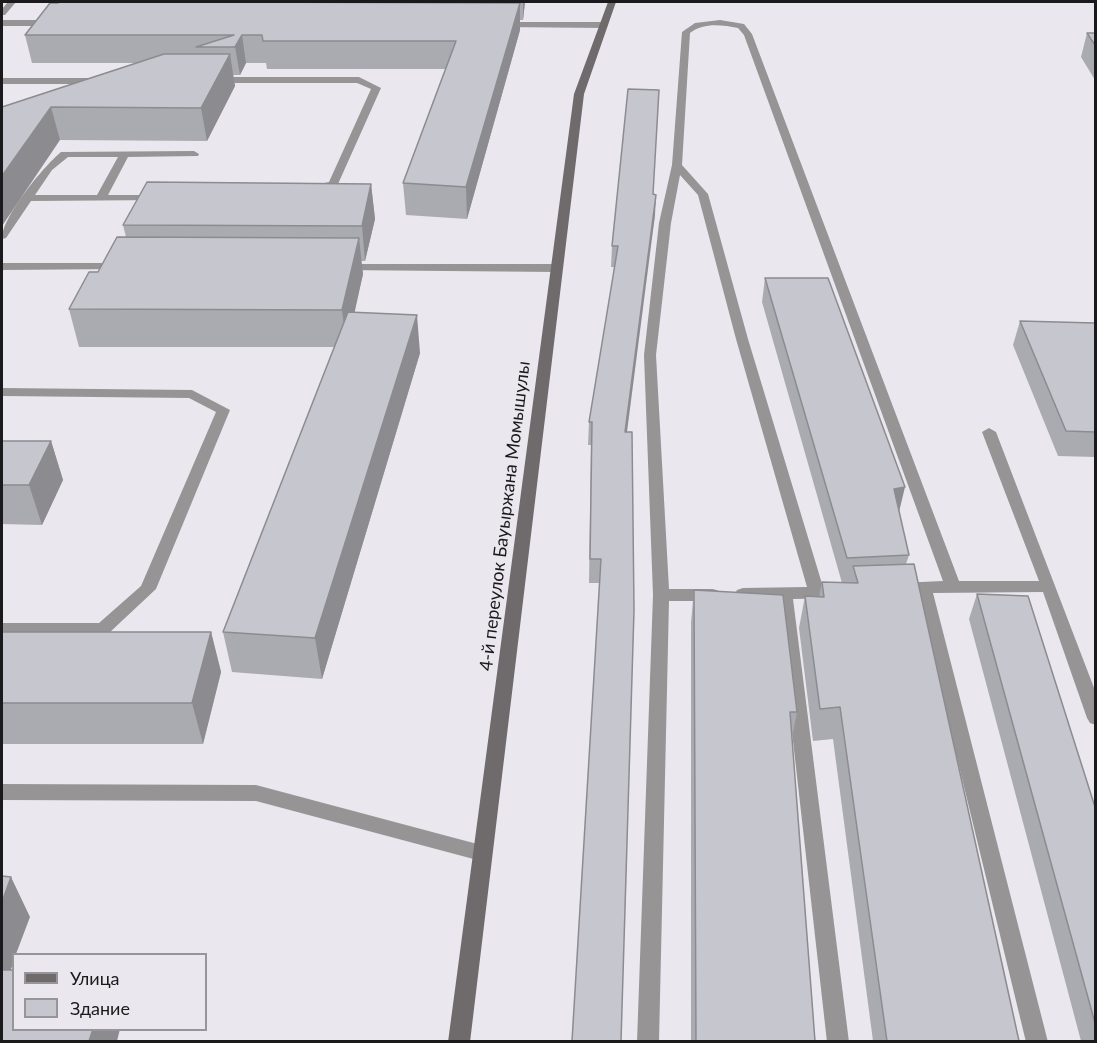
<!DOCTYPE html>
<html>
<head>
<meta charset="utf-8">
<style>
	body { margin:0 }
	#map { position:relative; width:1097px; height:1043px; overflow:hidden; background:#ebe7ee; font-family:Lato,sans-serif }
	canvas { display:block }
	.frame { position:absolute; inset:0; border:3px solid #1a191b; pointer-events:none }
	.legend { position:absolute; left:12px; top:953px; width:195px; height:78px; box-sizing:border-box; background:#ebe7ee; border:2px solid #97959a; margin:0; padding:8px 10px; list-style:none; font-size:18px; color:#1a191b }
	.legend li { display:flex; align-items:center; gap:12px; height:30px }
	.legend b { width:30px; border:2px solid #97959a }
</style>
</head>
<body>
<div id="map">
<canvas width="1097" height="1043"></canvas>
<div class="frame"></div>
<ul class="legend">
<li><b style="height:8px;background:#6f6b6d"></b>Улица</li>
<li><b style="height:16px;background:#c6c7ce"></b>Здание</li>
</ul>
</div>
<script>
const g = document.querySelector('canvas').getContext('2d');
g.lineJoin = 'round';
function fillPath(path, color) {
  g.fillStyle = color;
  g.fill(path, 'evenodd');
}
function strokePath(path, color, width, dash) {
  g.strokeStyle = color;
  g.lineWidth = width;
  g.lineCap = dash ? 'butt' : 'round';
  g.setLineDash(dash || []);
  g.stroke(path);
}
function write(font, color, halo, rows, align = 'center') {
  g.font = font + ' Lato,sans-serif';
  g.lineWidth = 4.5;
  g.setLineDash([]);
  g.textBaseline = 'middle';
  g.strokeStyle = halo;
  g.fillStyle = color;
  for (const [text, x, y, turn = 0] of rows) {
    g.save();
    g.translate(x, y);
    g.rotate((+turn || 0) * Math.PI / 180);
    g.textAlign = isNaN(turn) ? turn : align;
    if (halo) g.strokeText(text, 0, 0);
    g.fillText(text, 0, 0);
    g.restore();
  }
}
const lane = new Path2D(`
	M 8,2 L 16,2 L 5,15 L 2,15 L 2,9 Z
	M 2,20 L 55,20 L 59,23 L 55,26 L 2,26 Z
	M 720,20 L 744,24 L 752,34 L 959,581 L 1039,581 L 982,432 L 989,428 L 996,432 L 1096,693 L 1096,725 L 1090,723 L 1087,718 L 1043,592 L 933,593 L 1048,1042 L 1026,1042 L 917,593 L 893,593 L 891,589 L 893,585 L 899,583 L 943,581 L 744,35 L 738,28 C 722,25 704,22 690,33 L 682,165 L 708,194 L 748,339 L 823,587 L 845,588 L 847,592 L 845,596 L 839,598 L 793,599 L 849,1042 L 827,1042 L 777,599 L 737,598 L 735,594 L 737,590 L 743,588 L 807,587 L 736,339 L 698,195 L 680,175 L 671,223 L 656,355 L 669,589 L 713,589 L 719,591 L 721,595 L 719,599 L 713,601 L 669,601 L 659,1042 L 637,1042 L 653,595 L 644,355 L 659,223 L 672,165 L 682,32 L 695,23 Z
	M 502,22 L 604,22 L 608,25 L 604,28 L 499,27 L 498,25 Z
	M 359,77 L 381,88 L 338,184 L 314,191 L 309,188 L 310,186 L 329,182 L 371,89 L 357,83 L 214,83 L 209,80 L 214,77 Z
	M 2,78 L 103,78 L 108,81 L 103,84 L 2,84 Z
	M 194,151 L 199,154 L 198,156 L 128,157 L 108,195 L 159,195 L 163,196 L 163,200 L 31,201 L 6,238 L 2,239 C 2,217 43,167 61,152 ZM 68,157 L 118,157 L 97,195 L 35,195 L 52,170 Z
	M 118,263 L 122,265 L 122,269 L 2,270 L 2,263 Z
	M 343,264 L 556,264 L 562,268 L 556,272 L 339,270 L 337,268 Z
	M 2,388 L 192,390 L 230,410 L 156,589 L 109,633 L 2,635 L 2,623 L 99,623 L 141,586 L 216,412 L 189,398 L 2,396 Z
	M 2,784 L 256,785 L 481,845 L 488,847 L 491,853 L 488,859 L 481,861 L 256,801 L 2,800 Z`);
const secondary = new Path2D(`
	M 608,2 L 616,2 L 584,94 L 470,1042 L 448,1042 L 574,94 Z`);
const wall = new Path2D(`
	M 59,2 L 525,2 L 523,20 L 520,20 L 520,30 L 467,219 L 406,215 L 403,183 L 446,69 L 267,69 L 266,63 L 246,63 L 240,75 L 233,75 L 235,86 L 207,141 L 60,140 L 2,107 L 138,63 L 32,63 L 25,35 Z
	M 1087,33 L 1095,33 L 1095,80 L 1081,57 Z
	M 371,184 L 375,219 L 365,261 L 361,261 L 363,274 L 354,312 L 420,353 L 322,679 L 232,672 L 223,632 L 335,347 L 79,347 L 69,309 L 98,272 L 126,237 L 123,225 Z
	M 653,194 L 655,215 L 599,583 L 589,583 L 591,445 L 588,445 L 589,422 L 615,267 L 611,267 L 612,246 Z
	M 765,278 L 899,512 L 909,555 L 906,564 L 1019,1041 L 873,1041 L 833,739 L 813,741 L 799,628 L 805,596 L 819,597 L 822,582 L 842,583 L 762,302 Z
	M 1020,321 L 1095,323 L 1095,457 L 1058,456 L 1013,345 Z
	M 2,441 L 51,441 L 63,480 L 42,525 L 2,524 Z
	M 694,590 L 797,712 L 792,738 L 815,1041 L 691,1041 L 691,622 Z
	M 977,594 L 1095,807 L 1095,1041 L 1081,1041 L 969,619 Z
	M 2,632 L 211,632 L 221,672 L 203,744 L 2,744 Z`);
const shadedWall = new Path2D(`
	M 523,2 L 525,2 L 523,20 Z
	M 520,3 L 520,30 L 467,219 L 466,187 Z
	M 242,35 L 246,63 L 240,75 L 235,47 Z
	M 230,54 L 235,86 L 207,141 L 201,108 Z
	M 51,107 L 60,140 L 2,226 L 2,176 Z
	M 371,184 L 375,219 L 365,261 L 362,226 Z
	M 656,195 L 655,215 L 624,455 L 625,432 Z
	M 359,238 L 363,274 L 347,347 L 342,310 Z
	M 417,315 L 420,353 L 322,679 L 315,638 Z
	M 51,441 L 63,480 L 42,525 L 29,485 Z
	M 905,487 L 899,512 L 894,489 Z
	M 211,632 L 221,672 L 203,744 L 192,703 Z
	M 11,877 L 30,917 L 16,954 L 14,954 L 14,961 L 2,994 L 2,902 Z
	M 93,1029 L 120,1029 L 117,1041 L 89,1041 Z`);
const building = new Path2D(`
	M 59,2 L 219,2 L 520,3 L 466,187 L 403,183 L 456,41 L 263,41 L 262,35 L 242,35 L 235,47 L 196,47 L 234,35 L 25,35 L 50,3 L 58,3 Z
	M 1087,33 L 1095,33 L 1095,45 Z
	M 164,54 L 230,54 L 201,108 L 51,107 L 2,176 L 2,107 Z
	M 628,89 L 659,90 L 653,194 L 656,195 L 625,432 L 632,432 L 634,610 L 621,1041 L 572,1041 L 601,559 L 590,559 L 592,422 L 589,422 L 618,246 L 612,246 Z
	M 147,182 L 371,184 L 362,226 L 123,225 Z
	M 117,237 L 359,238 L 342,310 L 69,309 L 89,272 L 98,272 Z
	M 765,278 L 828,278 L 905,487 L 894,489 L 909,555 L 847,558 Z
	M 348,312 L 417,315 L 315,638 L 223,632 Z
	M 1020,321 L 1095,323 L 1095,432 L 1066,431 Z
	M 2,441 L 51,441 L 29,485 L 2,485 Z
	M 914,564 L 1019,1041 L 887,1041 L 840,707 L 820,709 L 805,596 L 824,597 L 822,582 L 858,583 L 853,566 Z
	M 694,590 L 783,595 L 797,712 L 790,712 L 815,1041 L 696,1041 Z
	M 977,594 L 1028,596 L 1095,807 L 1095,1023 Z
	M 2,632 L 211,632 L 192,703 L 2,703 Z
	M 2,876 L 11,877 L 2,902 Z
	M 2,970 L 14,970 L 14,1029 L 93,1029 L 89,1041 L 2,1041 Z`);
const streetNames = [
	["4-й переулок Бауыржана Момышулы",505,516,-83]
];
fillPath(lane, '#979495');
fillPath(secondary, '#6f6b6d');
fillPath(wall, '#aaabb1');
fillPath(shadedWall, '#8b8b90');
fillPath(building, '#c6c7ce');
strokePath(building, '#8b8b90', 1.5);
write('18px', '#1a191b', '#ebe7ee', streetNames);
</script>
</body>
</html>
